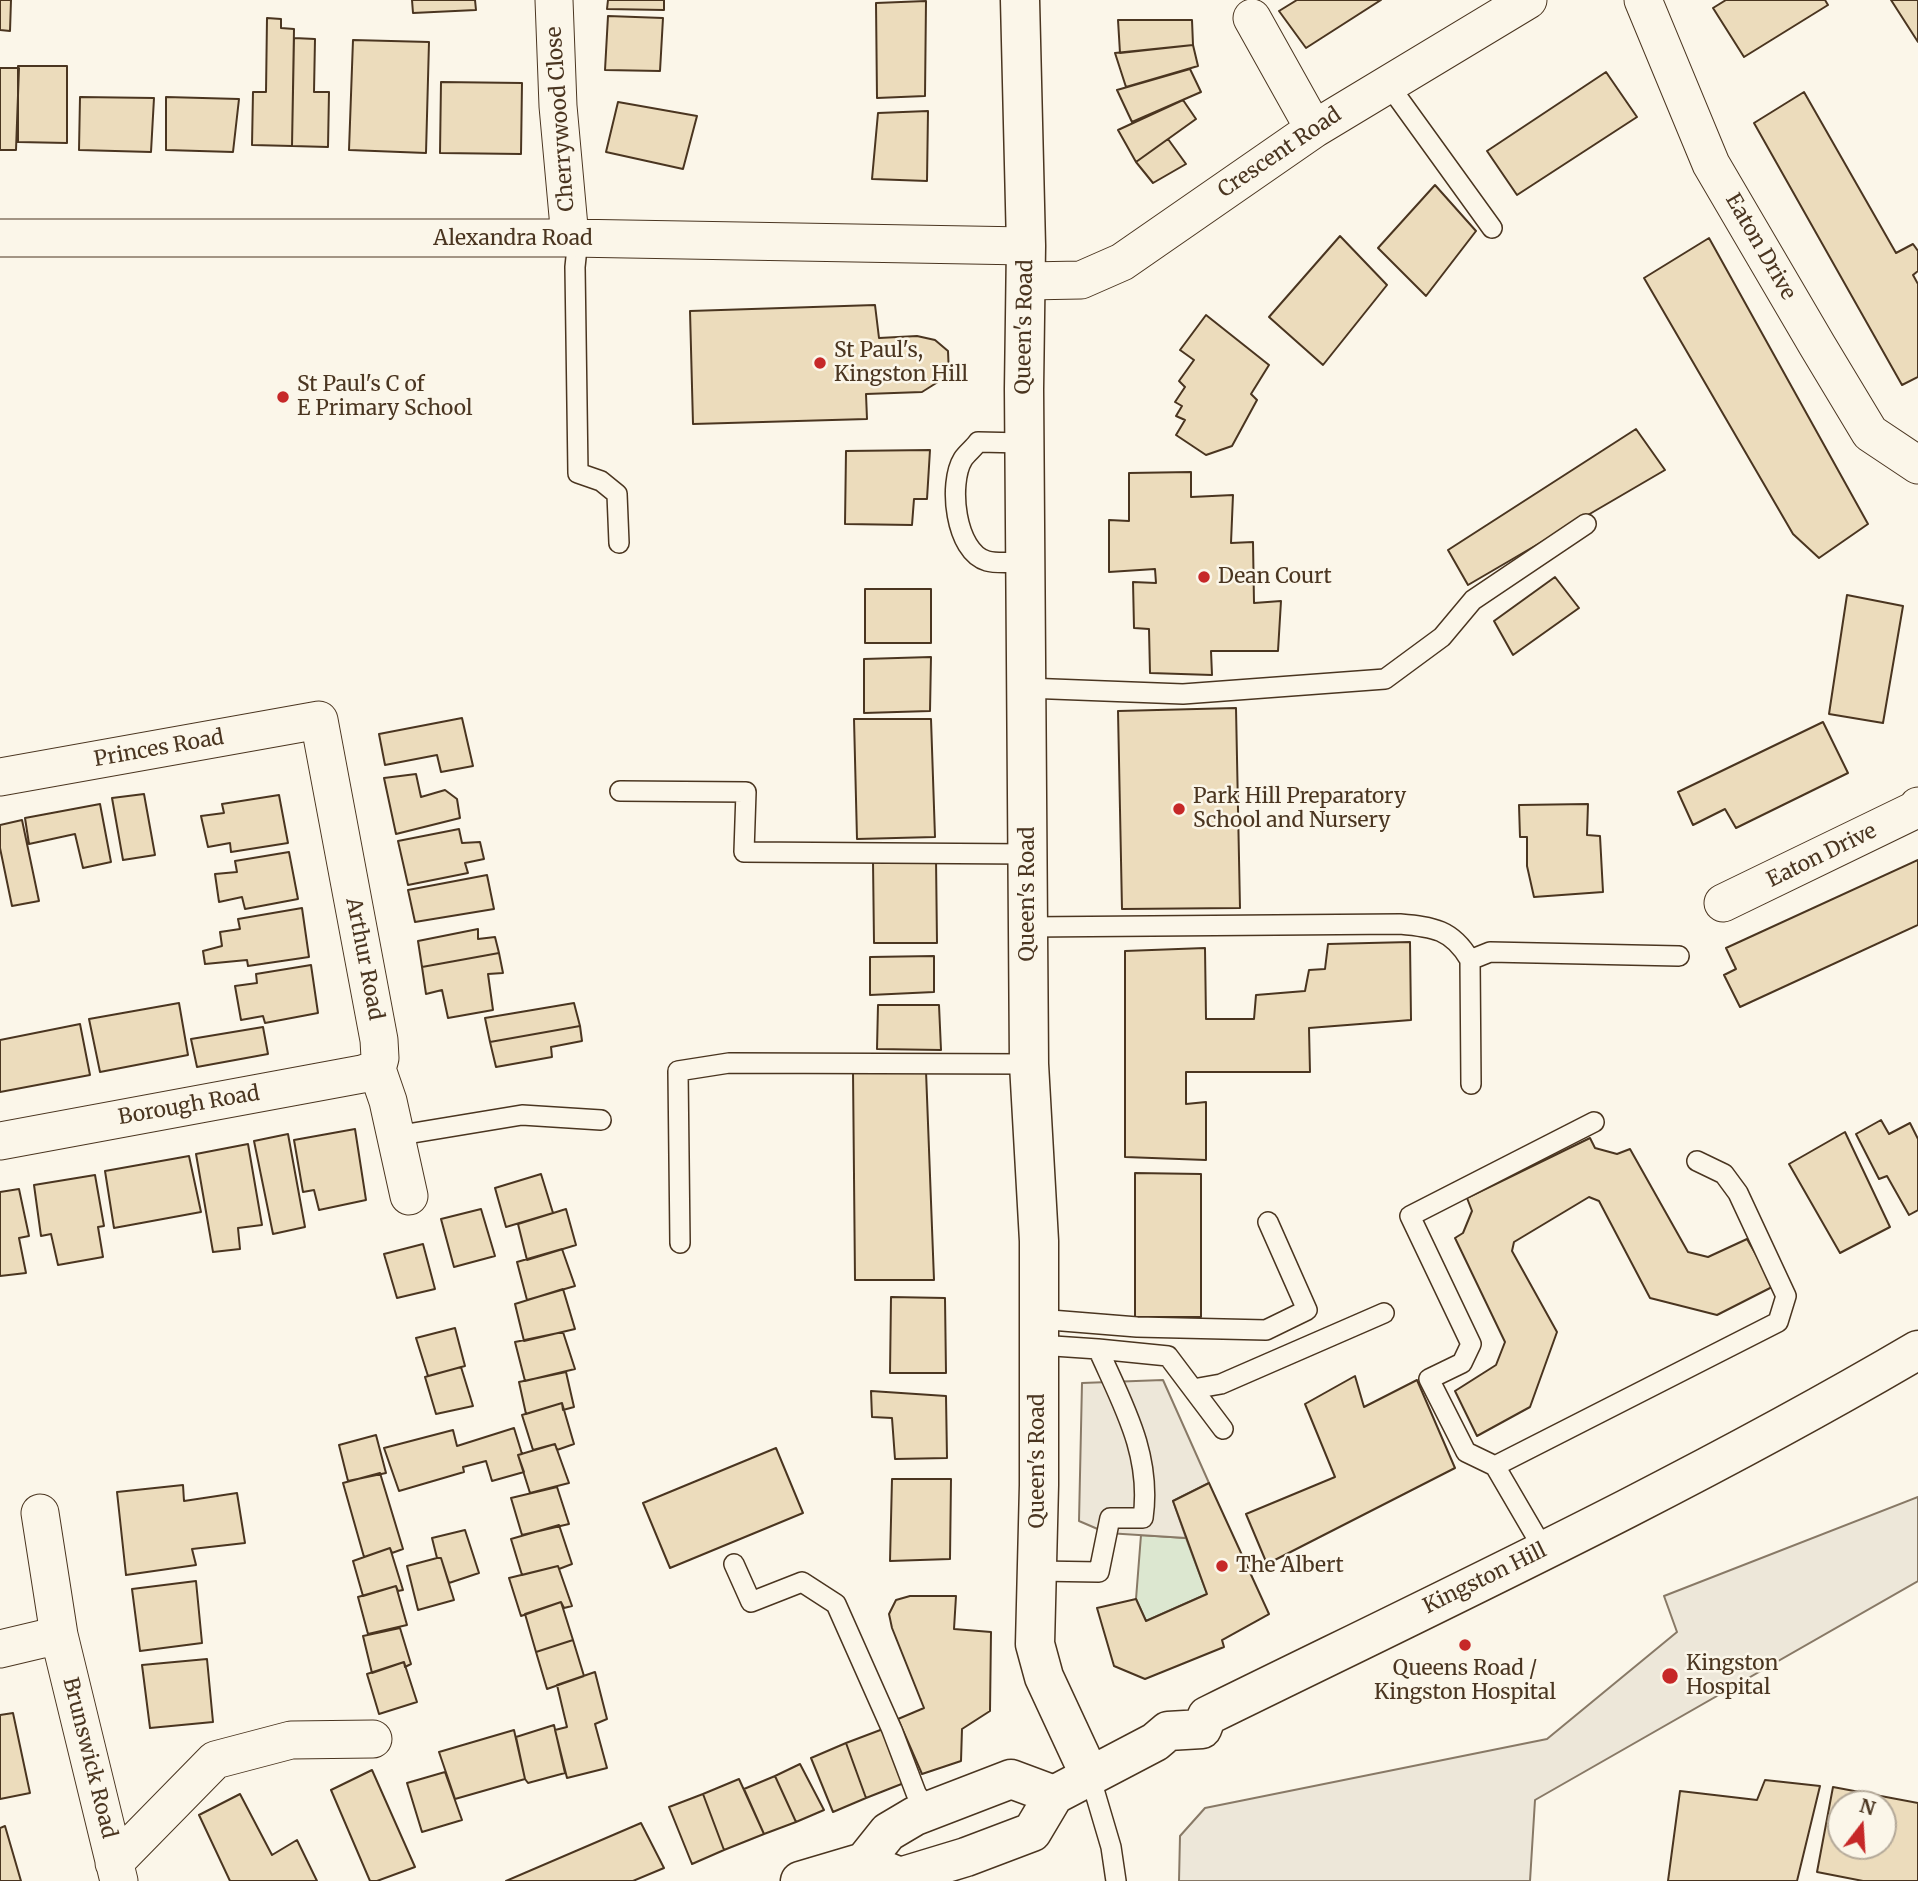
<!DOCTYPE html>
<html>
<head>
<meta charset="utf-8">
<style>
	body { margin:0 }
	#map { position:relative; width:1918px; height:1881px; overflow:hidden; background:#fbf6e9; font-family:Merriweather,serif }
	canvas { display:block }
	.north { position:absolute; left:1827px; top:1790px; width:70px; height:70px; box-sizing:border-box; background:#fbf6e9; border:2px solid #b4a999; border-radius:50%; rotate:17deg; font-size:19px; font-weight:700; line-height:28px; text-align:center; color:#4a3520 }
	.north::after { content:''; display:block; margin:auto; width:24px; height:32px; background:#c62828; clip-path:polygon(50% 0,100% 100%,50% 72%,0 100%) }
</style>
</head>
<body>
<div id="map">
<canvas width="1918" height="1881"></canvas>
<div class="north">N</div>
</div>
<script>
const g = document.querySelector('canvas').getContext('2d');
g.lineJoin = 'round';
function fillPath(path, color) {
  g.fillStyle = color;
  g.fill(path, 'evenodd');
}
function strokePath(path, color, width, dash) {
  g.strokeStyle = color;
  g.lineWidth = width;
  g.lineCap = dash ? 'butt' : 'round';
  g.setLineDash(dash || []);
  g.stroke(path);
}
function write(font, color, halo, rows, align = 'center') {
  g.font = font + ' Merriweather,serif';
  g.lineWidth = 5;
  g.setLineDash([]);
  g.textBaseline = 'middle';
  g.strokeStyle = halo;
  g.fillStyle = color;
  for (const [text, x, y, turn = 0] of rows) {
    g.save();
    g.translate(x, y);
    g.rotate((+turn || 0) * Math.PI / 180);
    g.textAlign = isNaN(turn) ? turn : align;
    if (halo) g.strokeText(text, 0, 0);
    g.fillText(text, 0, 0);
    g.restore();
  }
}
const green = new Path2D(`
	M 1141,1535 L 1186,1538 L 1207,1594 L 1146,1621 L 1136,1599 Z`);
const parking = new Path2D(`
	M 1163,1380 L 1209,1483 L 1173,1501 L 1186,1538 L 1107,1533 L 1079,1521 L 1082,1383 Z
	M 1918,1497 L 1918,1581 L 1535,1800 L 1530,1881 L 1179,1881 L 1180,1836 L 1205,1808 L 1547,1739 L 1677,1632 L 1664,1596 Z`);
const building = new Path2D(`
	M 0,0 L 11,0 L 10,31 L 0,30 Z
	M 412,0 L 475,0 L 476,10 L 413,13 Z
	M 608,0 L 664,0 L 664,10 L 607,9 Z
	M 1297,0 L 1381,0 L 1306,48 L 1279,11 Z
	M 1726,0 L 1825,0 L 1828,5 L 1744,57 L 1713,8 Z
	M 1891,0 L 1918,0 L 1918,42 Z
	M 926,1 L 925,96 L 877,98 L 876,3 Z
	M 608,16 L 663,18 L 660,71 L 605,70 Z
	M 267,18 L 281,19 L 281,28 L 294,29 L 292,146 L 252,145 L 253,92 L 266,92 Z
	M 1118,20 L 1192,20 L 1193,45 L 1120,53 Z
	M 294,38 L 315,39 L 314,92 L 329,92 L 328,147 L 292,146 Z
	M 353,40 L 429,42 L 426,153 L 349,150 Z
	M 1193,45 L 1198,66 L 1126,87 L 1115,53 Z
	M 18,66 L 67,66 L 67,143 L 18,142 Z
	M 0,68 L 19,68 L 16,150 L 0,150 Z
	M 1190,69 L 1201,92 L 1132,122 L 1117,90 Z
	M 1606,72 L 1637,117 L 1517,195 L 1487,151 Z
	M 441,82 L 522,83 L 521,154 L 440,153 Z
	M 1804,92 L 1896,253 L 1913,244 L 1918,251 L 1918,271 L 1913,275 L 1918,284 L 1918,377 L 1902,385 L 1754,123 Z
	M 80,97 L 154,98 L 151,152 L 79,150 Z
	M 166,97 L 239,99 L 233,152 L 166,150 Z
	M 1183,100 L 1196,119 L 1136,162 L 1118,130 Z
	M 618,102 L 697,116 L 683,169 L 606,152 Z
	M 928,111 L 927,181 L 872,179 L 878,113 Z
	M 1168,139 L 1186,164 L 1153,183 L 1136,162 Z
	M 1435,185 L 1476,231 L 1426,296 L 1378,248 Z
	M 1340,236 L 1387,285 L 1323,365 L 1269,317 Z
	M 1709,238 L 1868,524 L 1819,558 L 1793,534 L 1644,278 Z
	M 875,305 L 879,338 L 917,336 L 935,340 L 948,351 L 949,375 L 922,392 L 866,394 L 867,419 L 693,424 L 690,311 Z
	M 1206,315 L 1269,365 L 1251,394 L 1257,400 L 1232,446 L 1206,455 L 1176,435 L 1185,420 L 1176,416 L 1182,406 L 1175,402 L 1185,387 L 1179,381 L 1194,360 L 1180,350 Z
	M 1636,429 L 1665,470 L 1468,585 L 1448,550 Z
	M 930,450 L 927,499 L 914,499 L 912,525 L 845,524 L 846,451 Z
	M 1191,472 L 1191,497 L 1233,495 L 1231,543 L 1253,542 L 1254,603 L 1281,601 L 1278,651 L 1211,651 L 1212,675 L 1150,673 L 1149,629 L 1134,628 L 1133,582 L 1156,583 L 1155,569 L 1109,572 L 1109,520 L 1129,521 L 1129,473 Z
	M 1555,577 L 1579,608 L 1513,655 L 1494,621 Z
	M 865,589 L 931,589 L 931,643 L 865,643 Z
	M 1847,595 L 1903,606 L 1883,723 L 1829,714 Z
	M 931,657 L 930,711 L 864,713 L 864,659 Z
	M 1236,708 L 1240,908 L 1122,909 L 1118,711 Z
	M 462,718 L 473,766 L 441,772 L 437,755 L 385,765 L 379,734 Z
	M 854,719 L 931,719 L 935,837 L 857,839 Z
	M 1823,722 L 1848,773 L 1736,828 L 1725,809 L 1693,825 L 1678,792 Z
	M 416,774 L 421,797 L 445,790 L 457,799 L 460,818 L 396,834 L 384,778 Z
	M 144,794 L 155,855 L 123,860 L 112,798 Z
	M 279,795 L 288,843 L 231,852 L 230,843 L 208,847 L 201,816 L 224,813 L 222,804 Z
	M 100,804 L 111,862 L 83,868 L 75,834 L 29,844 L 25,818 Z
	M 1588,804 L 1587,835 L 1600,836 L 1603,892 L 1534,897 L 1527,866 L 1527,837 L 1520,837 L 1519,805 Z
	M 22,820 L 39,901 L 12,906 L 0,848 L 0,825 Z
	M 459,829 L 462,843 L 480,842 L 484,859 L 465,863 L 468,873 L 408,885 L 398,841 Z
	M 289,852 L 298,899 L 245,909 L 242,897 L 219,902 L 215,874 L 237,872 L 235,861 Z
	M 936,858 L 937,943 L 874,943 L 873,861 Z
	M 1918,860 L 1918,925 L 1740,1007 L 1724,975 L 1736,969 L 1726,948 Z
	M 487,875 L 494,909 L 415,922 L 408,890 Z
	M 302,908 L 309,957 L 248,966 L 247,960 L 205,964 L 203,951 L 222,946 L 220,932 L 240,929 L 238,919 Z
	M 478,929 L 478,939 L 495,937 L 499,953 L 422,967 L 418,941 Z
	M 1410,942 L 1411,1020 L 1309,1028 L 1310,1072 L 1186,1072 L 1186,1104 L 1206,1102 L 1206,1160 L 1125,1157 L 1125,951 L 1205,948 L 1206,1019 L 1254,1019 L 1256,995 L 1305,991 L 1309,970 L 1325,969 L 1328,944 Z
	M 499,953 L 503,973 L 488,974 L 493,1010 L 448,1018 L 442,990 L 426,994 L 422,967 Z
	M 934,956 L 934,992 L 870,995 L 870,957 Z
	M 311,965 L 318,1013 L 265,1023 L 263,1016 L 241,1020 L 235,986 L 257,983 L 256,974 Z
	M 179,1003 L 188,1055 L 100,1072 L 89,1019 Z
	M 574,1003 L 580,1026 L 490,1042 L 485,1018 Z
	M 878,1005 L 939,1005 L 941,1050 L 877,1049 Z
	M 80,1024 L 90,1075 L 0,1092 L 0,1040 Z
	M 580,1026 L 582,1041 L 551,1047 L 552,1057 L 496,1067 L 490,1042 Z
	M 263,1027 L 268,1054 L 197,1067 L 191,1039 Z
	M 853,1071 L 926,1071 L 934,1280 L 855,1280 Z
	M 1881,1120 L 1889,1134 L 1910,1123 L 1918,1139 L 1918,1210 L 1909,1215 L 1887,1176 L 1879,1179 L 1856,1134 Z
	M 355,1129 L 366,1200 L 319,1210 L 314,1190 L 303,1192 L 294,1140 Z
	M 1845,1132 L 1890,1227 L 1840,1253 L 1789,1164 Z
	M 288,1134 L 305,1227 L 273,1234 L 254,1141 Z
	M 1590,1138 L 1595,1148 L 1617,1154 L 1630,1149 L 1688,1252 L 1708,1257 L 1747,1239 L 1774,1286 L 1717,1315 L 1650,1298 L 1599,1201 L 1589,1197 L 1514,1242 L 1512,1251 L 1557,1332 L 1530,1407 L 1477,1436 L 1455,1391 L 1496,1365 L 1505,1342 L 1455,1238 L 1463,1233 L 1472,1211 L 1467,1198 Z
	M 248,1144 L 262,1225 L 238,1228 L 240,1249 L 213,1252 L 196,1154 Z
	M 189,1156 L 201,1212 L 114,1228 L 105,1171 Z
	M 1135,1173 L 1201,1174 L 1201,1317 L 1135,1317 Z
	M 541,1174 L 553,1213 L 506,1227 L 495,1188 Z
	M 95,1175 L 104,1226 L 98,1227 L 103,1257 L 58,1265 L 51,1234 L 41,1236 L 34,1185 Z
	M 19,1189 L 29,1236 L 19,1238 L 26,1273 L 0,1276 L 0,1192 Z
	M 481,1209 L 495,1256 L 454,1267 L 441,1219 Z
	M 566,1209 L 576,1245 L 527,1260 L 518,1224 Z
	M 423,1244 L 435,1289 L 397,1298 L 384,1254 Z
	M 562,1249 L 575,1286 L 527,1300 L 517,1262 Z
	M 563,1289 L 575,1329 L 524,1341 L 515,1304 Z
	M 891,1297 L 945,1298 L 946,1373 L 890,1373 Z
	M 455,1328 L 465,1366 L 428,1376 L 416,1338 Z
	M 563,1332 L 575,1369 L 525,1381 L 515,1342 Z
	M 461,1367 L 473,1406 L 436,1414 L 425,1377 Z
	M 566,1372 L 574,1407 L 563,1410 L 562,1403 L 526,1414 L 519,1382 Z
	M 1355,1376 L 1364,1407 L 1417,1380 L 1455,1468 L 1267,1564 L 1246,1514 L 1335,1477 L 1305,1404 Z
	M 871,1391 L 946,1396 L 947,1458 L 895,1459 L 892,1418 L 872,1417 Z
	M 562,1403 L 574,1444 L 557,1450 L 555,1444 L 533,1450 L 522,1415 Z
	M 514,1428 L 522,1454 L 518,1455 L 524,1472 L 492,1481 L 486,1461 L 463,1467 L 464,1472 L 399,1491 L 384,1448 L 453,1430 L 457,1446 Z
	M 376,1435 L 386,1473 L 348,1481 L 339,1445 Z
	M 555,1444 L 569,1483 L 530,1493 L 518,1455 Z
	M 776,1448 L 803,1513 L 670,1568 L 643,1503 Z
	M 380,1473 L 403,1549 L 392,1553 L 390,1548 L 364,1557 L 343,1483 Z
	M 892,1479 L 951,1479 L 950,1559 L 890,1561 Z
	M 1209,1483 L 1269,1614 L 1222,1640 L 1224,1647 L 1145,1679 L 1114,1666 L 1097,1608 L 1136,1599 L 1146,1621 L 1207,1594 L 1173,1501 Z
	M 183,1485 L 184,1501 L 237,1493 L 245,1543 L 192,1549 L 196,1565 L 126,1575 L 117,1492 Z
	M 557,1487 L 569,1524 L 522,1535 L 511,1498 Z
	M 559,1525 L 572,1564 L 559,1569 L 558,1566 L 522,1575 L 511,1539 Z
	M 465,1530 L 479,1573 L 449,1583 L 441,1558 L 437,1558 L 432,1538 Z
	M 390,1548 L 403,1590 L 398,1591 L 396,1586 L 363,1596 L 353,1561 Z
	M 437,1558 L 441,1558 L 454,1600 L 418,1610 L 407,1566 Z
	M 558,1566 L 572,1606 L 564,1608 L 561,1602 L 521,1616 L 509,1578 Z
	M 196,1581 L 202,1643 L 140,1651 L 132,1589 Z
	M 396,1586 L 407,1625 L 368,1634 L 358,1597 Z
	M 910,1596 L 956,1596 L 954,1629 L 991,1632 L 990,1711 L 962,1729 L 961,1761 L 922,1774 L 898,1719 L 924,1708 L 892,1628 L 889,1614 L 896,1600 Z
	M 561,1602 L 573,1640 L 536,1652 L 525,1614 Z
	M 400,1628 L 411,1664 L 405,1667 L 404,1662 L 372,1673 L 363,1636 Z
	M 573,1640 L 584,1676 L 547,1689 L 536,1652 Z
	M 207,1659 L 213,1722 L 150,1728 L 142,1665 Z
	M 404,1662 L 417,1702 L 379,1714 L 367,1674 Z
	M 595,1672 L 607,1719 L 595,1724 L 607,1768 L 567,1778 L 555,1730 L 567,1727 L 557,1685 Z
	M 13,1713 L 30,1793 L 0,1799 L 0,1715 Z
	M 554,1725 L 565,1773 L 528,1783 L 525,1779 L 516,1737 Z
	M 883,1729 L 904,1783 L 866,1798 L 846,1743 Z
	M 514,1730 L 525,1779 L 455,1799 L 439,1752 Z
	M 846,1743 L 866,1798 L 833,1812 L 811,1758 Z
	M 800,1764 L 824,1810 L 796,1822 L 775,1776 Z
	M 372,1770 L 415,1867 L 377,1881 L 370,1881 L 331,1790 Z
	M 445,1772 L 462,1820 L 422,1832 L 407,1783 Z
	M 775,1776 L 796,1822 L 764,1834 L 744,1789 Z
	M 739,1779 L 764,1834 L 724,1850 L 703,1794 Z
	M 1765,1780 L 1820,1786 L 1797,1881 L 1668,1881 L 1680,1791 L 1757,1800 Z
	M 1833,1787 L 1918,1803 L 1918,1881 L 1863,1881 L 1817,1872 ZM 1841,1804 L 1883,1804 L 1883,1846 L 1841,1846 Z
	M 240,1794 L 272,1855 L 297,1840 L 317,1881 L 230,1881 L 199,1815 Z
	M 703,1794 L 724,1850 L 692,1864 L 669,1807 Z
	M 641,1823 L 664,1868 L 633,1881 L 506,1881 Z
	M 5,1826 L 21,1881 L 0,1881 L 0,1828 Z`);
const service = new Path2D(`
	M 1388,84 L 1492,228
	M 578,238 L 575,267 L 578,473 L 601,481 L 617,494 L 619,543
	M 1024,443 L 978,442 C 974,448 967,453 963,459 C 948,483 955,552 987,561 C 997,564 1014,562 1025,562
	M 1026,688 L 1183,694 L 1385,679 L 1442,637 L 1473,600 L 1586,524
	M 620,791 L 746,792 L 744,852 L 1028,854
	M 1028,927 L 1400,924 C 1433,927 1452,929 1470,960 L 1471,1084
	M 1470,960 L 1490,952 L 1679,956
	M 395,1136 L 522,1115 L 601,1120
	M 680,1243 L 678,1071 L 729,1063 L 1029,1064
	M 1038,1319 L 1137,1327 L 1266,1330 L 1307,1310 L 1268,1222
	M 1098,1349 L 1168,1356 L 1223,1429
	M 1193,1389 L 1221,1384 L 1384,1313
	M 1495,1466 L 1778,1322 L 1786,1296 L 1738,1193 L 1724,1174 L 1697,1161
	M 1544,1550 L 1495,1466 L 1466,1452 L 1429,1379 L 1462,1363 L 1471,1344 L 1410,1216 L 1594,1122
	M 734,1564 L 751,1602 L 802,1582 L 836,1604 L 892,1730 L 916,1793 L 928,1811
	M 1037,1571 L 1099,1572 L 1110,1518 L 1143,1518 C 1152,1455 1123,1405 1098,1349 L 1039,1345
	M 1090,1776 L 1111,1847 L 1116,1881`);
const minor = new Path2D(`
	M 554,0 L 558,106 L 570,238
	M 1643,0 L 1711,164 L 1817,345 L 1870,433 L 1918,465
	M 1252,18 L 1314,129
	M 0,238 L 570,238 L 1026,246
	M 1027,281 L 1081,280 L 1122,262 L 1314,129 L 1528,0
	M 0,777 L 319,720 L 379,1040 L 380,1058 L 377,1069 L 388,1101 L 409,1196
	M 1723,903 L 1915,810 L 1918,806
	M 0,1141 L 362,1074 L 377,1069
	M 40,1513 L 59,1635
	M 0,1649 L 59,1635 L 119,1881
	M 114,1863 L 215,1760 L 291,1740 L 373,1739`);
const secondary = new Path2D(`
	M 1020,0 L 1026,246 L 1024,389 L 1029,1064 L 1039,1241 L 1039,1485 L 1035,1644 L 1044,1677 L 1090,1776`);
const primary = new Path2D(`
	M 864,1862 L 900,1877 L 966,1857 L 1032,1832 L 1054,1795 L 1155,1742 L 1168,1731 L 1202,1729 L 1207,1716 L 1211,1714 C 1449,1597 1690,1484 1918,1350
	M 800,1881 L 864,1862 L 888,1832 L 915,1816 L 1011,1779 L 1054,1795`);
const markers = [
	[820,363,7,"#c62828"],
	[283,397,7,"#c62828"],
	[1204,577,7,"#c62828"],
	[1179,809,7,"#c62828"],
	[1222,1566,7,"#c62828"],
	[1465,1645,7,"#c62828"],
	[1670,1676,9,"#c62828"]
];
const streetNames = [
	["Cherrywood Close",561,119,-94],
	["Crescent Road",1280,153,-34],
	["Alexandra Road",513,239],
	["Eaton Drive",1760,247,60],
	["Queen's Road",1025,327,-89],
	["Princes Road",159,749,-10],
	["Eaton Drive",1822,856,-26],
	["Queen's Road",1028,894,-90],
	["Arthur Road",364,959,79],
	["Borough Road",189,1106,-10],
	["Queen's Road",1038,1461,-90],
	["Kingston Hill",1485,1579,-26],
	["Brunswick Road",89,1758,76]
];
const poiNames = [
	["St Paul's,",834,351],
	["Kingston Hill",834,375],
	["St Paul's C of",297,385],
	["E Primary School",297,409],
	["Dean Court",1218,577],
	["Park Hill Preparatory",1193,797],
	["School and Nursery",1193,821],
	["The Albert",1236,1566],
	["Kingston",1686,1664],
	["Hospital",1686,1688],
	["Queens Road /",1465,1669,"center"],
	["Kingston Hospital",1465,1693,"center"]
];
fillPath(green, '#dce7d0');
strokePath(green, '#887966', 2);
fillPath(parking, '#ede7d9');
strokePath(parking, '#887966', 2);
fillPath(building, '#ecdcbc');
strokePath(building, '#4a3520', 2);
strokePath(service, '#4a3520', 22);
strokePath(minor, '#4a3520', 39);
strokePath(secondary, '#4a3520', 41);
strokePath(primary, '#4a3520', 41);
strokePath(service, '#fbf6e9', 19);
strokePath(minor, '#fbf6e9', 37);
strokePath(secondary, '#fbf6e9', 38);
strokePath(primary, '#fbf6e9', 38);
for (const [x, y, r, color] of markers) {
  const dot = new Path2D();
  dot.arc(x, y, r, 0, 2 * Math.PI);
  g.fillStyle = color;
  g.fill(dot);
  strokePath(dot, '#fbf6e9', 2.5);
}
write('21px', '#4a3520', '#fbf6e9', streetNames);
write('21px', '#4a3520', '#fbf6e9', poiNames, 'left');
</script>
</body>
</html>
